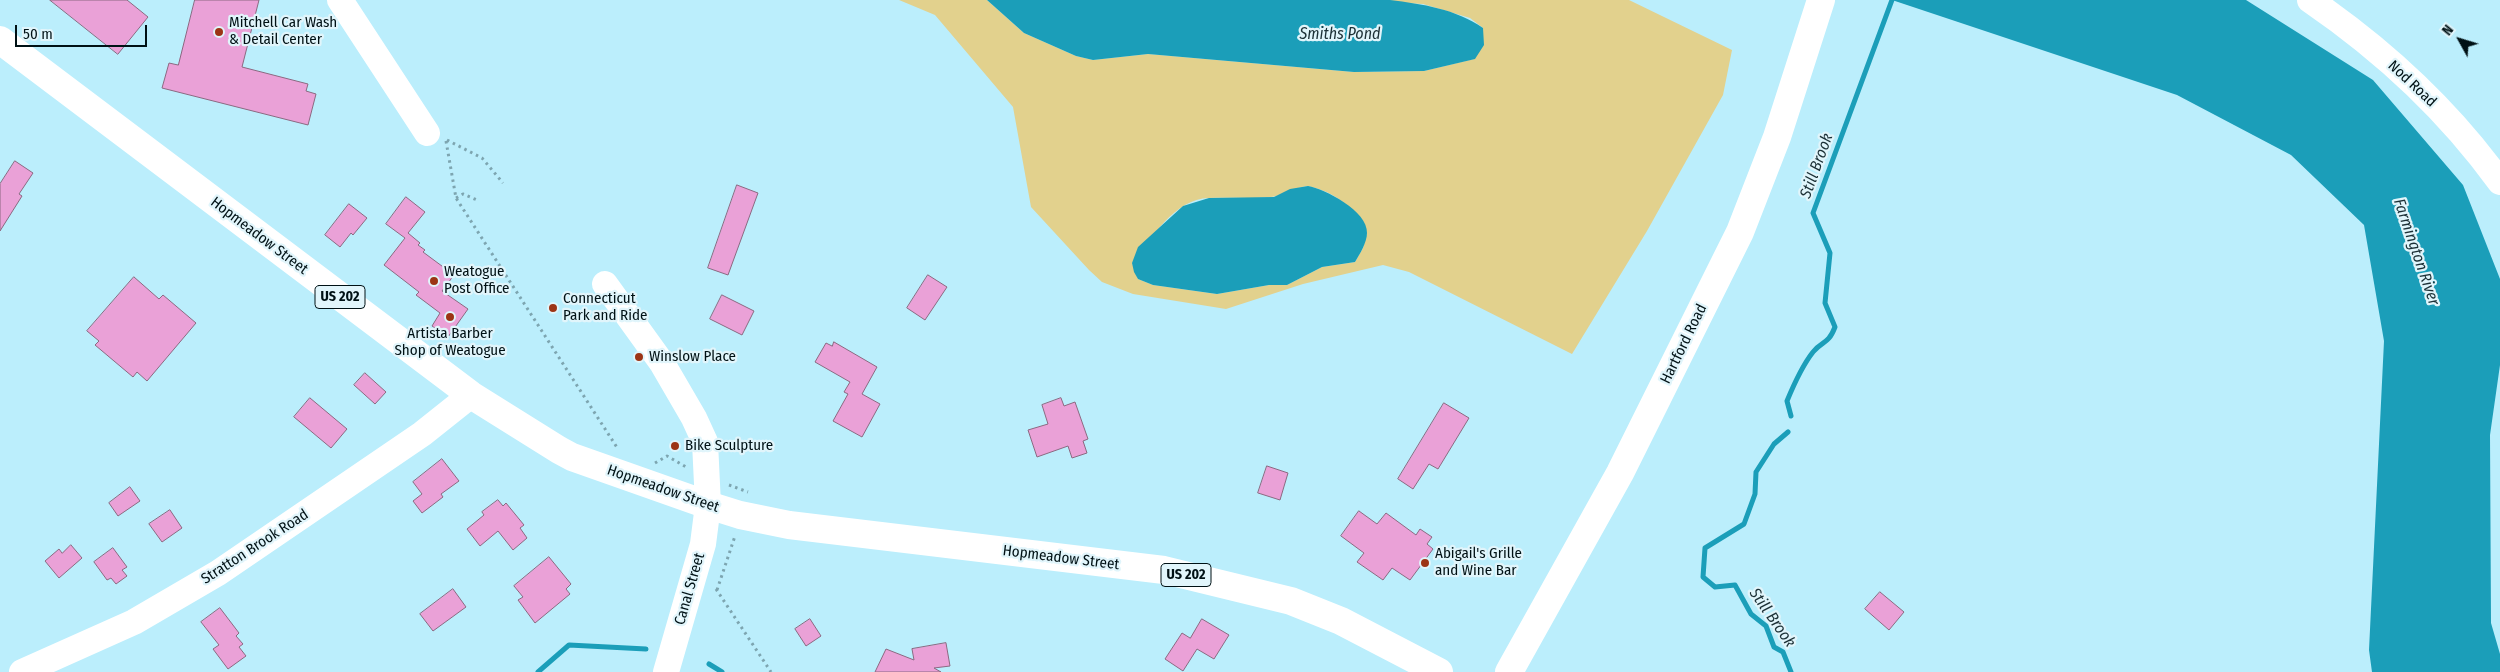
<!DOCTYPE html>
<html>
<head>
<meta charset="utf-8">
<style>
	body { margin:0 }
	#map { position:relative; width:2500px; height:672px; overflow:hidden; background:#bbeefc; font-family:"Fira Sans Condensed",sans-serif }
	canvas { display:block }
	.north { position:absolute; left:2435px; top:15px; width:50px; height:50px; -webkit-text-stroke:4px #e1f5fb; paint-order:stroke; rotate:309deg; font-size:14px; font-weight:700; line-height:20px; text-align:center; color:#001115 }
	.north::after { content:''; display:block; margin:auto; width:18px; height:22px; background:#001115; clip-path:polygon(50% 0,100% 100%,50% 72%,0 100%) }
	.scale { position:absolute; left:15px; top:25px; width:132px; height:22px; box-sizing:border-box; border:2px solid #001115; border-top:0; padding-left:6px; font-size:15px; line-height:18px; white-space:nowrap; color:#001115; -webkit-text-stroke:4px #e1f5fb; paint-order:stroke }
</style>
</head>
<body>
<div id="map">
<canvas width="2500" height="672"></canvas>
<div class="north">N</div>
<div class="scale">50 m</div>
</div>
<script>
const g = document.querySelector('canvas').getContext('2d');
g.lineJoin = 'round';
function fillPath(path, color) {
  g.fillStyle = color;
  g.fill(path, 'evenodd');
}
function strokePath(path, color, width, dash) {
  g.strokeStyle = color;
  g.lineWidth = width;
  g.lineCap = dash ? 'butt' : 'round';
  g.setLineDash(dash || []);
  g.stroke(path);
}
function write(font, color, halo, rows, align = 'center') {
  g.font = font + ' "Fira Sans Condensed",sans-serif';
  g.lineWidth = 4.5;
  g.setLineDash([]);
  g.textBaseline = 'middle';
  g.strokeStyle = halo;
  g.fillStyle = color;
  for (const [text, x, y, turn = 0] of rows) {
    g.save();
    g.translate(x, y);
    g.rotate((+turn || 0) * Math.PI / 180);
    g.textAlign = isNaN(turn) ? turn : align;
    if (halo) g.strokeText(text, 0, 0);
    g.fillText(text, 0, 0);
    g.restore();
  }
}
const green = new Path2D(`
	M 899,0 L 987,0 L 1024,33 L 1076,56 L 1093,60 L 1148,54 L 1354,72 L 1424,71 L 1474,59 L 1483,28 L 1470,18 L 1423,4 L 1344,0 L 1629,0 L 1732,50 L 1723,95 L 1647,231 L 1572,354 L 1409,272 L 1383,265 L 1303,284 L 1226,309 L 1133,294 L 1102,282 L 1089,270 L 1031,207 L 1013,107 L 935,15 ZM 1308,186 C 1335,192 1356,208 1367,233 L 1363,248 L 1355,262 L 1322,267 L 1287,285 L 1269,285 L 1217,294 L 1153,285 L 1138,279 L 1132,263 C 1152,238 1174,199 1209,198 C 1230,197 1251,199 1271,197 C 1283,196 1295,187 1308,186 Z`);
const water = new Path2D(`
	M 987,0 L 1390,0 C 1422,4 1456,9 1483,28 L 1484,45 L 1475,59 L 1424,71 L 1354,72 L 1148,54 L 1093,60 L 1076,56 L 1024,33 Z
	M 1892,0 L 2246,0 L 2373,80 L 2463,185 L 2500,279 L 2500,365 L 2490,435 L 2491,623 L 2500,654 L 2500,672 L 2372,672 L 2369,650 L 2384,341 L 2364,225 L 2291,155 L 2177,95 Z
	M 1308,186 C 1325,189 1368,211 1367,233 C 1367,242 1360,254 1355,262 L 1322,267 L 1287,285 L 1269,285 L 1217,294 L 1153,285 L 1138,279 L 1134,272 L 1132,263 L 1138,247 L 1183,206 L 1209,198 L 1274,197 L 1290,189 Z`);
const stream = new Path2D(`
	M 1791,416 L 1787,401 C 1794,384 1802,366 1813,352 C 1823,340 1828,345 1835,327 L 1825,303 L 1830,253 L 1813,213 L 1892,0
	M 1788,432 L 1774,444 L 1756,472 L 1755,494 L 1744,524 L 1705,548 L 1703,577 L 1715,587 L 1735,585 L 1751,614 L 1766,626 L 1774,647 L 1783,652 L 1791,672
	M 709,664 L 722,672
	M 538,672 L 569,645 L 646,649`);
const building = new Path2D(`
	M 50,0 L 127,0 L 148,17 L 118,54 Z
	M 195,0 L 259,0 L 242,67 L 308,84 L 306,91 L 316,94 L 308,125 L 162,88 L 169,63 L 178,65 Z
	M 15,161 L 33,173 L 19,194 L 22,196 L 0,231 L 0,184 Z
	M 737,185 L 758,193 L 728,275 L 708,268 Z
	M 406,197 L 425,212 L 408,233 L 420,243 L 418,245 L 425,250 L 423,252 L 454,275 L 442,291 L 468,309 L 448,337 L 432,326 L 440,313 L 416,295 L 419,292 L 384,265 L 405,238 L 386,224 Z
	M 349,204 L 367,218 L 353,235 L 351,233 L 340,247 L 325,235 Z
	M 928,275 L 947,287 L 925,320 L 907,308 Z
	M 134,277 L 159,299 L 163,295 L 196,323 L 147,381 L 137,372 L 133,377 L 95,345 L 99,341 L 87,331 Z
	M 722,295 L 754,311 L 742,335 L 710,319 Z
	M 834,342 L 877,367 L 862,394 L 880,404 L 862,437 L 833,421 L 848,394 L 844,392 L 850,382 L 815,362 L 826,343 L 832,346 Z
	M 365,373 L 386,392 L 375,404 L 354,385 Z
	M 310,398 L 347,429 L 331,448 L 294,417 Z
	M 1061,398 L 1064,406 L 1075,402 L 1088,439 L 1083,441 L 1087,453 L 1072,458 L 1068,446 L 1037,457 L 1028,430 L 1048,424 L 1042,405 Z
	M 1444,403 L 1469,418 L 1438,469 L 1429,464 L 1413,489 L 1398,479 Z
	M 442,459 L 459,481 L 441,494 L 443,497 L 422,513 L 413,501 L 422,494 L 413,482 Z
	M 1267,466 L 1288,473 L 1280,500 L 1258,493 Z
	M 130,487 L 140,501 L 118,516 L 109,503 Z
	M 498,500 L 503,506 L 506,503 L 524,525 L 520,528 L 527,538 L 513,550 L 498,531 L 480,546 L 467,529 L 484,515 L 482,512 Z
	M 170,510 L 182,528 L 162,542 L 149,524 Z
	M 1359,511 L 1377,524 L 1386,513 L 1416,535 L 1420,529 L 1432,537 L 1427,544 L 1433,549 L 1410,580 L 1392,568 L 1383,580 L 1357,562 L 1364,553 L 1341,536 Z
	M 71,545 L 82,558 L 59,578 L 45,561 L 59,549 L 62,553 Z
	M 113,548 L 127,567 L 122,570 L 127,576 L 116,584 L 111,578 L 107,580 L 94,562 Z
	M 549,557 L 571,584 L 566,589 L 570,594 L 535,623 L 518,600 L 523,597 L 514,586 Z
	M 453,589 L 466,607 L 433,631 L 420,614 Z
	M 1880,592 L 1904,612 L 1889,630 L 1865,609 Z
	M 220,608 L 239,633 L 236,636 L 243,644 L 239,647 L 246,656 L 228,669 L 213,649 L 219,645 L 201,622 Z
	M 810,619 L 821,636 L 806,646 L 795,629 Z
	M 1202,619 L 1229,635 L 1214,659 L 1197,649 L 1183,671 L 1165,659 L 1182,633 L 1190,638 Z
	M 946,643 L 950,666 L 934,668 L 941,672 L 875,672 L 886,649 L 914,660 L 912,649 Z`);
const path = new Path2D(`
	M 447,140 L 482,158 L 503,183
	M 446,141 L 456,198 L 618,449
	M 456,198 L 463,194 L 477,200
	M 655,463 L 667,456 L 686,467
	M 729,485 L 748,492
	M 716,589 L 771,672
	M 717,590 L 735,536`);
const minor = new Path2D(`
	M 340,0 L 427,133
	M 2310,0 C 2383,50 2448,110 2500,182
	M 605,284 L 662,363 L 694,418 L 705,442 L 708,505 L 703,544 L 666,672
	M 22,672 L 134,622 L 218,573 L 422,434 L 471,395`);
const major = new Path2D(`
	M 1509,672 L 1620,473 L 1740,232 L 1777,137 L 1821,0`);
const highway = new Path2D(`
	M 0,40 L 471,395 L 559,450 L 572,457 L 708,505 L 740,515 L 789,525 L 1164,570 L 1291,601 L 1341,621 L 1439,672`);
const markers = [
	[219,32,5,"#9c3415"],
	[434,281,5,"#9c3415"],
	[553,308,5,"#9c3415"],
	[450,317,5,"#9c3415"],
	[639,357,5,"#9c3415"],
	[675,446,5,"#9c3415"],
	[1425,563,5,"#9c3415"]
];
const shields = [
	[340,297,50],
	[1186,575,50]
];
const shieldNames = [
	["US 202",340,297],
	["US 202",1186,575]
];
const poiNames = [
	["Mitchell Car Wash",229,23],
	["& Detail Center",229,40],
	["Weatogue",444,272],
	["Post Office",444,289],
	["Connecticut",563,299],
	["Park and Ride",563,316],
	["Artista Barber",450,334,"center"],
	["Shop of Weatogue",450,351,"center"],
	["Winslow Place",649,357],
	["Bike Sculpture",685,446],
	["Abigail's Grille",1435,554],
	["and Wine Bar",1435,571]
];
const streetNames = [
	["Nod Road",2412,84,43],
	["Hopmeadow Street",259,236,37],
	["Hartford Road",1684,344,-64],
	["Hopmeadow Street",663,489,19],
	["Stratton Brook Road",255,547,-33],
	["Hopmeadow Street",1061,558,7],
	["Canal Street",690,589,-74]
];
const waterNames = [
	["Smiths Pond",1340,35],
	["Still Brook",1817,166,-70],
	["Farmington River",2416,252,71],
	["Still Brook",1772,618,55]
];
fillPath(green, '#e2d18d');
fillPath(water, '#1b9eb9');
strokePath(stream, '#1b9eb9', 5);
fillPath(building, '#eaa1d7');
strokePath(building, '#8b6981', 1);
strokePath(path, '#7da5b0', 3, [2.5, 4]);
strokePath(minor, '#fff', 26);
strokePath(major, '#fff', 28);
strokePath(highway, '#fff', 28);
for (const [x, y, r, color] of markers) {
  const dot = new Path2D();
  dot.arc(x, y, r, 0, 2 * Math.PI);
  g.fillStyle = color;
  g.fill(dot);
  strokePath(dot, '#e1f5fb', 2);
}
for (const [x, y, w] of shields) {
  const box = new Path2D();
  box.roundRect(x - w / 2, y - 11.5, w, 23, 4);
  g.fillStyle = '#e1f5fb';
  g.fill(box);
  strokePath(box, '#001115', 1);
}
write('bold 14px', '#001115', null, shieldNames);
write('15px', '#001115', '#e1f5fb', poiNames, 'left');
write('15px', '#001115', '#e1f5fb', streetNames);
write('italic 16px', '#1c3036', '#e1f5fb', waterNames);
</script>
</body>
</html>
